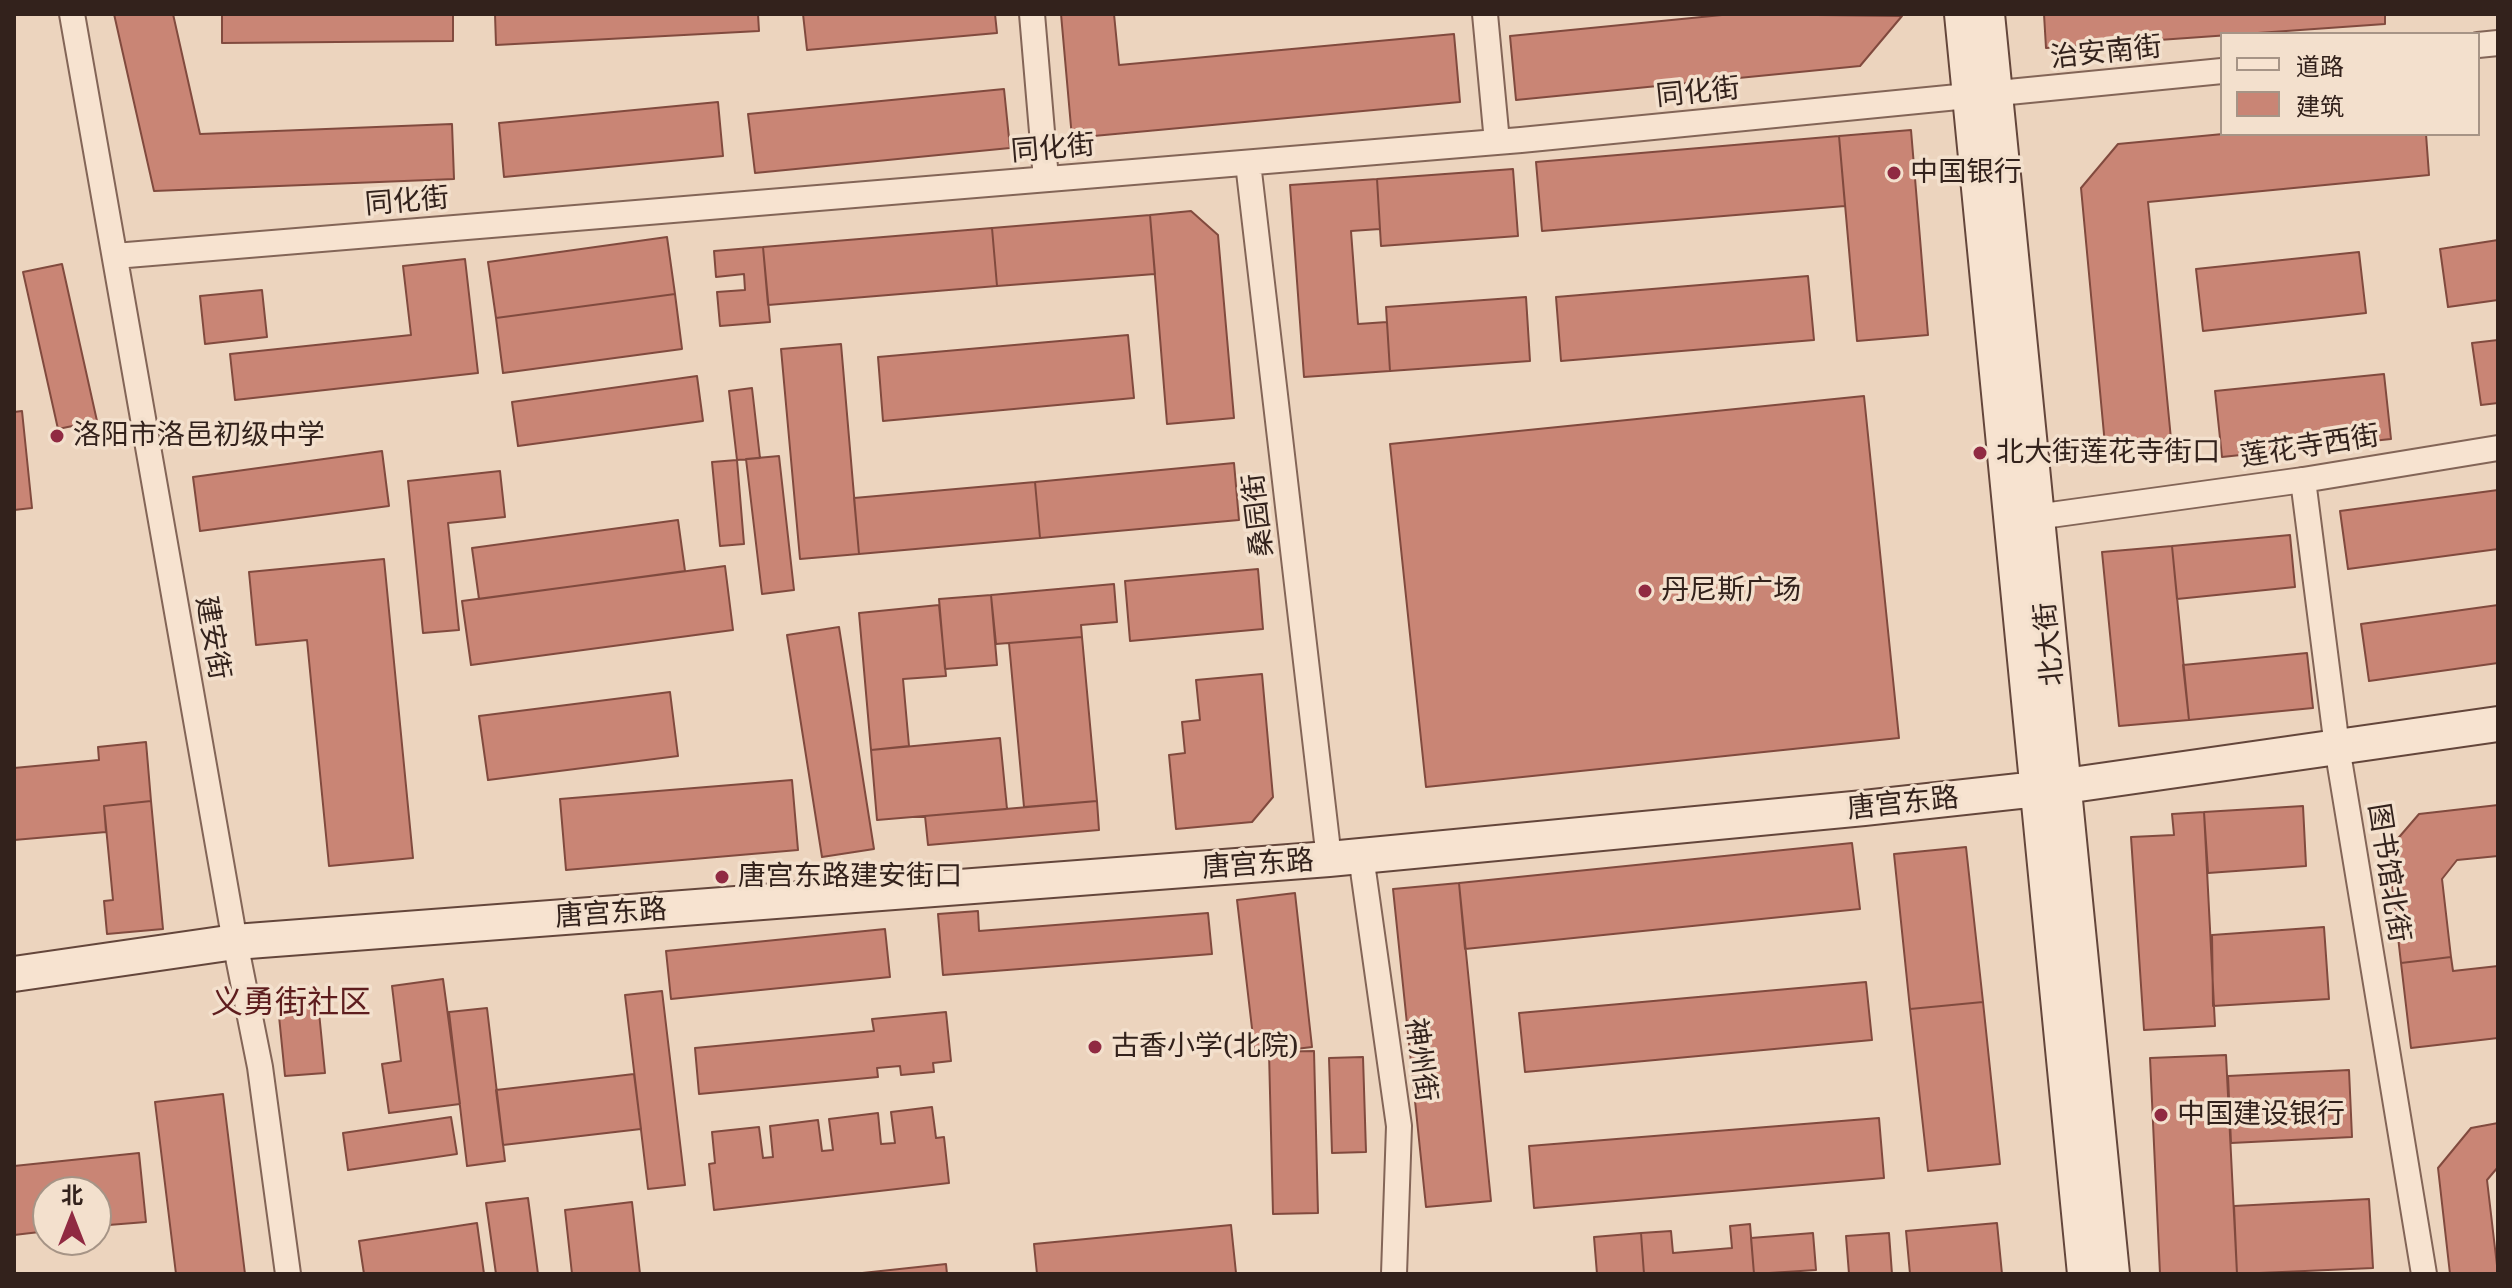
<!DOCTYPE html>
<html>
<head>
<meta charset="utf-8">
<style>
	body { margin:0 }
	#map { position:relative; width:2512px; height:1288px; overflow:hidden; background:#ecd4be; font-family:"Noto Serif","Noto Sans SC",serif }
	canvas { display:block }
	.frame { position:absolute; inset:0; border:16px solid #33221c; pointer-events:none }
	.legend { position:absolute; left:2220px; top:32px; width:260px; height:104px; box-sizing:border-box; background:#f3e0cd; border:2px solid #a69486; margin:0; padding:10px 14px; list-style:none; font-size:24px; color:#33221c }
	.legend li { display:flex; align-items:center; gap:16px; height:40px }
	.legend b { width:40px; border:2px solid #a69486 }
	.north { position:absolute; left:32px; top:1176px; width:80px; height:80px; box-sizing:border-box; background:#f3e0cd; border:2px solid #a69486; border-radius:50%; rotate:0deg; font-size:22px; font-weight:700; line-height:32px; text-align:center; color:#33221c }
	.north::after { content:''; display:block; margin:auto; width:28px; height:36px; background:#902a42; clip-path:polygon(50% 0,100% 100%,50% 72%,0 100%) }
</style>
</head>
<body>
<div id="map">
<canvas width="2512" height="1288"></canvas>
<div class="frame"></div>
<ul class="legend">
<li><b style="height:10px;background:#f7e3d0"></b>道路</li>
<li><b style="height:22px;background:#c98575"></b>建筑</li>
</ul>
<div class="north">北</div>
</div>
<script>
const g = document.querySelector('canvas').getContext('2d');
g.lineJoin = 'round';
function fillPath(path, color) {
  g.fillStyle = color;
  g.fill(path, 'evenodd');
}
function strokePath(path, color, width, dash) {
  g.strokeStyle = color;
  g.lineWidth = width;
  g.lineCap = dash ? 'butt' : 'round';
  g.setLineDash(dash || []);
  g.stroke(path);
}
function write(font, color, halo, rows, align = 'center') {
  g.font = font + ' "Noto Serif","Noto Sans SC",serif';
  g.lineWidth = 7;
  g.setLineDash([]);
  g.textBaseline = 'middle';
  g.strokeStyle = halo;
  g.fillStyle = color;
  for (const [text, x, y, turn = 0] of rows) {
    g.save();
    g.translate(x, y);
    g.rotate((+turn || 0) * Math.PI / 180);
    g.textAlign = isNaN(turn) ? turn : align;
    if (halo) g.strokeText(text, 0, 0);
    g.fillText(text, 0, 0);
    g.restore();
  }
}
const building = new Path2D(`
	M 114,14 L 173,14 L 200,134 L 452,124 L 454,179 L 154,191 Z
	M 222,14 L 453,14 L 453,41 L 222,43 Z
	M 495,14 L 758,14 L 759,31 L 496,45 Z
	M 803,14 L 995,14 L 997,33 L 807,50 Z
	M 1061,14 L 1114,14 L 1119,65 L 1454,34 L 1460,102 L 1072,138 Z
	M 1732,14 L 1902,16 L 1860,66 L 1516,100 L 1510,36 Z
	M 2044,14 L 2385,14 L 2385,24 L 2046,48 Z
	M 1004,89 L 1010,148 L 755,173 L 748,114 Z
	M 718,102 L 723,156 L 504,177 L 499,123 Z
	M 1911,130 L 1928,335 L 1857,341 L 1839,136 Z
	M 2223,134 L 2426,134 L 2429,175 L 2148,202 L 2171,439 L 2105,445 L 2081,188 L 2118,144 Z
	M 1839,136 L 1845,206 L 1542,231 L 1536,162 Z
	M 1513,169 L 1518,236 L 1381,246 L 1377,179 Z
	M 1377,179 L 1380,229 L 1351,231 L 1358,324 L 1387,322 L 1390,371 L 1304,377 L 1290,185 Z
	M 1191,211 L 1218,235 L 1234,418 L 1167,424 L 1150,215 Z
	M 1150,215 L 1155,274 L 997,286 L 992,228 Z
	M 992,228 L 997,286 L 768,305 L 763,247 Z
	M 667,237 L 675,294 L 496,318 L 488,262 Z
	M 2498,240 L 2498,300 L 2448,307 L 2440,249 Z
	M 763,247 L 770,322 L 720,326 L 717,292 L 745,290 L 744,274 L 716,277 L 714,251 Z
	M 2359,252 L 2366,313 L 2203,331 L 2196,269 Z
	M 465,259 L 478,373 L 235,400 L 230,354 L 411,335 L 403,266 Z
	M 62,264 L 97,421 L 58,429 L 23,272 Z
	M 1808,276 L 1814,340 L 1561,361 L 1556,297 Z
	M 262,290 L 267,337 L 205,344 L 200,296 Z
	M 675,294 L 682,349 L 503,373 L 496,318 Z
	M 1526,297 L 1530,361 L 1390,371 L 1386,307 Z
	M 1128,335 L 1134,398 L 883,421 L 878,357 Z
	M 2498,340 L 2498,403 L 2481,405 L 2472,343 Z
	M 841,344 L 859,554 L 800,559 L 781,349 Z
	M 2384,374 L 2391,439 L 2222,457 L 2215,391 Z
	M 697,376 L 703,421 L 518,446 L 512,402 Z
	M 752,388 L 760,458 L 737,460 L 729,391 Z
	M 1864,396 L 1899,738 L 1426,787 L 1390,444 Z
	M 22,411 L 32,508 L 14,510 L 14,412 Z
	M 382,451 L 389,506 L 200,531 L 193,477 Z
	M 779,456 L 794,590 L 762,594 L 746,459 Z
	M 737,460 L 744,544 L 720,546 L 712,462 Z
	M 1234,463 L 1239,520 L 1040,538 L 1035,482 Z
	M 500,471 L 505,517 L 448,523 L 459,630 L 423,633 L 408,481 Z
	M 1035,482 L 1040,538 L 859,554 L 854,498 Z
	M 2498,490 L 2498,549 L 2348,569 L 2340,511 Z
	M 678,520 L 685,571 L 479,599 L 472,548 Z
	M 2290,535 L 2295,587 L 2177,599 L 2172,546 Z
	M 2172,546 L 2189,720 L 2119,726 L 2102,552 Z
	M 384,559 L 413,858 L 329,866 L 307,640 L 256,645 L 249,572 Z
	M 725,566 L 733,630 L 471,665 L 462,601 Z
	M 1258,569 L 1263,629 L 1130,641 L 1125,581 Z
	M 1114,584 L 1117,622 L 1081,625 L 1082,637 L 996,644 L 991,595 Z
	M 991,595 L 997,665 L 945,669 L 939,599 Z
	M 939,605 L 946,676 L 903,679 L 909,746 L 871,750 L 859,613 Z
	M 2498,605 L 2498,663 L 2369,681 L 2361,624 Z
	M 839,627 L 874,849 L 822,857 L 787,635 Z
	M 1082,637 L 1097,801 L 1024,807 L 1009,643 Z
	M 2307,653 L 2313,708 L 2189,720 L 2183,665 Z
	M 1262,674 L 1273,797 L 1252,822 L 1176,829 L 1169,755 L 1185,753 L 1182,722 L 1200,720 L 1196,680 Z
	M 670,692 L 678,756 L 488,780 L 479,716 Z
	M 1000,738 L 1007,809 L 877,820 L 871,750 Z
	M 146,742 L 151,801 L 104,806 L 106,832 L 14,840 L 14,768 L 99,760 L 98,747 Z
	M 792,780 L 798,850 L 566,870 L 560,799 Z
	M 151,801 L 163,929 L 107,934 L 104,901 L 113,900 L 104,806 Z
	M 1097,801 L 1099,830 L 928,845 L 925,816 Z
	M 2498,805 L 2498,856 L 2457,860 L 2442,879 L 2451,957 L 2401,963 L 2388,850 L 2419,814 Z
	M 2303,806 L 2306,866 L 2208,873 L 2204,812 Z
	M 2204,812 L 2215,1026 L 2144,1030 L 2131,837 L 2174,835 L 2172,814 Z
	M 1852,843 L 1860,909 L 1465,949 L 1459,883 Z
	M 1966,847 L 1983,1002 L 1910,1009 L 1894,854 Z
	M 1459,883 L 1491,1201 L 1426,1207 L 1393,889 Z
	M 1295,893 L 1312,1047 L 1255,1054 L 1237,900 Z
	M 978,911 L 979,931 L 1208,913 L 1212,954 L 943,975 L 938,914 Z
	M 2324,927 L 2329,999 L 2213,1006 L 2212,935 Z
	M 885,929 L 890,977 L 671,999 L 666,951 Z
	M 2451,957 L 2453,971 L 2498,966 L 2498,1038 L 2411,1048 L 2401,963 Z
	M 443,979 L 460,1104 L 389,1113 L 382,1064 L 401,1061 L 392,986 Z
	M 1866,982 L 1872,1040 L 1525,1072 L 1519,1013 Z
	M 662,991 L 685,1185 L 648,1189 L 625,995 Z
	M 317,992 L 325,1073 L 285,1076 L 277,996 Z
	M 1983,1002 L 2000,1164 L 1928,1171 L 1910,1009 Z
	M 487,1008 L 505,1161 L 467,1166 L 449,1012 Z
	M 946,1012 L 951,1061 L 933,1063 L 934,1072 L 901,1075 L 900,1066 L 877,1068 L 878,1077 L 699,1094 L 695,1048 L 874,1031 L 872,1019 Z
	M 1314,1051 L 1318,1213 L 1273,1214 L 1269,1052 Z
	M 2226,1055 L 2237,1274 L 2160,1274 L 2150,1058 Z
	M 1363,1057 L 1366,1152 L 1332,1153 L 1329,1058 Z
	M 2349,1070 L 2352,1137 L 2231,1143 L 2228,1076 Z
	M 634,1074 L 641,1129 L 503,1145 L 496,1090 Z
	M 223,1094 L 245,1274 L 176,1274 L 155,1102 Z
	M 932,1107 L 936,1138 L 944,1137 L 949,1183 L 714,1210 L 709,1164 L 715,1163 L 712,1132 L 759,1127 L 763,1158 L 773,1157 L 770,1126 L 818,1120 L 822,1151 L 833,1150 L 829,1119 L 878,1113 L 881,1144 L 895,1143 L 891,1112 Z
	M 451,1117 L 457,1154 L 348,1170 L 343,1133 Z
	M 1879,1118 L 1884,1178 L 1534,1208 L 1529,1146 Z
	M 2498,1123 L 2498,1167 L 2487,1180 L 2498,1274 L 2450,1274 L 2438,1168 L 2471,1128 Z
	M 139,1153 L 146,1222 L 96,1226 L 96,1192 L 48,1192 L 48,1231 L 14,1235 L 14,1166 Z
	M 528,1198 L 538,1274 L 496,1274 L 486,1203 Z
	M 2369,1199 L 2373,1268 L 2237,1274 L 2234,1206 Z
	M 632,1202 L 640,1274 L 572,1274 L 565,1210 Z
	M 477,1223 L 484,1274 L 364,1274 L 359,1241 Z
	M 1997,1223 L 2002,1274 L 1910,1274 L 1906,1231 Z
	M 1750,1224 L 1754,1274 L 1644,1274 L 1641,1233 L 1671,1231 L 1673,1253 L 1732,1248 L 1730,1226 Z
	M 1231,1225 L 1236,1273 L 1037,1274 L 1034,1244 Z
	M 1641,1233 L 1644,1274 L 1597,1274 L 1594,1237 Z
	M 1813,1233 L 1816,1270 L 1754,1274 L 1751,1238 Z
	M 1889,1233 L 1892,1274 L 1849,1274 L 1846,1236 Z
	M 946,1264 L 947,1274 L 853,1274 Z`);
const street = new Path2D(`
	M 72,14 L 235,942 L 260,1067 L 288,1274
	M 1032,14 L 1046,179
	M 1485,14 L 1497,142
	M 2478,45 L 2498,43
	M 1248,163 L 1329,859
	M 115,256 L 1521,140 L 2222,71
	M 2303,480 L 2337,747 L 2424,1274
	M 2036,517 L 2303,480 L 2498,448
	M 1361,856 L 1399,1126 L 1394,1274`);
const secondary = new Path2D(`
	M 1962,14 L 2085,1274
	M 1987,14 L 2112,1274
	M 14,974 L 235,942 L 1329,859 L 1864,808 L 2065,786 L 2498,724`);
const markers = [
	[1894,173,8,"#902a42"],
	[57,436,8,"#902a42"],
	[1980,453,8,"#902a42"],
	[1645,591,8,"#902a42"],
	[722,877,8,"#902a42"],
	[1095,1047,8,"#902a42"],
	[2161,1115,8,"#902a42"]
];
const streetNames = [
	["治安南街",2106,53,-6],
	["同化街",1698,93,-6],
	["同化街",1053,149,-5],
	["同化街",407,202,-5],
	["莲花寺西街",2310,447,-9],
	["桑园街",1259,515,-97],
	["建安街",212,638,80],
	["北大街",2050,644,-96],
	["唐宫东路",1903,804,-6],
	["唐宫东路",1258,865,-4],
	["图书馆北街",2388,873,81],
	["唐宫东路",611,914,-4],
	["神州街",1420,1060,82]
];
const poiNames = [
	["中国银行",1910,173],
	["洛阳市洛邑初级中学",73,436],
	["北大街莲花寺街口",1996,453],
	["丹尼斯广场",1661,591],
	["唐宫东路建安街口",738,877],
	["古香小学(北院)",1111,1047],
	["中国建设银行",2177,1115]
];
const quarterNames = [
	["义勇街社区",291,1004]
];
fillPath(building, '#c98575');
strokePath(building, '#814a3e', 2);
strokePath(street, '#836557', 28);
strokePath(secondary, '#64463b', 38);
strokePath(street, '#f7e3d0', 24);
strokePath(secondary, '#f7e3d0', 34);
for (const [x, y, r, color] of markers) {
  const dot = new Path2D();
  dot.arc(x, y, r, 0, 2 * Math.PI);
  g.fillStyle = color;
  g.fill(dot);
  strokePath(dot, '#f3e0cd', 3);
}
write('28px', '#33221c', '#f3e0cd', streetNames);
write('28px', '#33221c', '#f3e0cd', poiNames, 'left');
write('32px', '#5e1d1e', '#f3e0cd', quarterNames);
</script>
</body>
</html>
